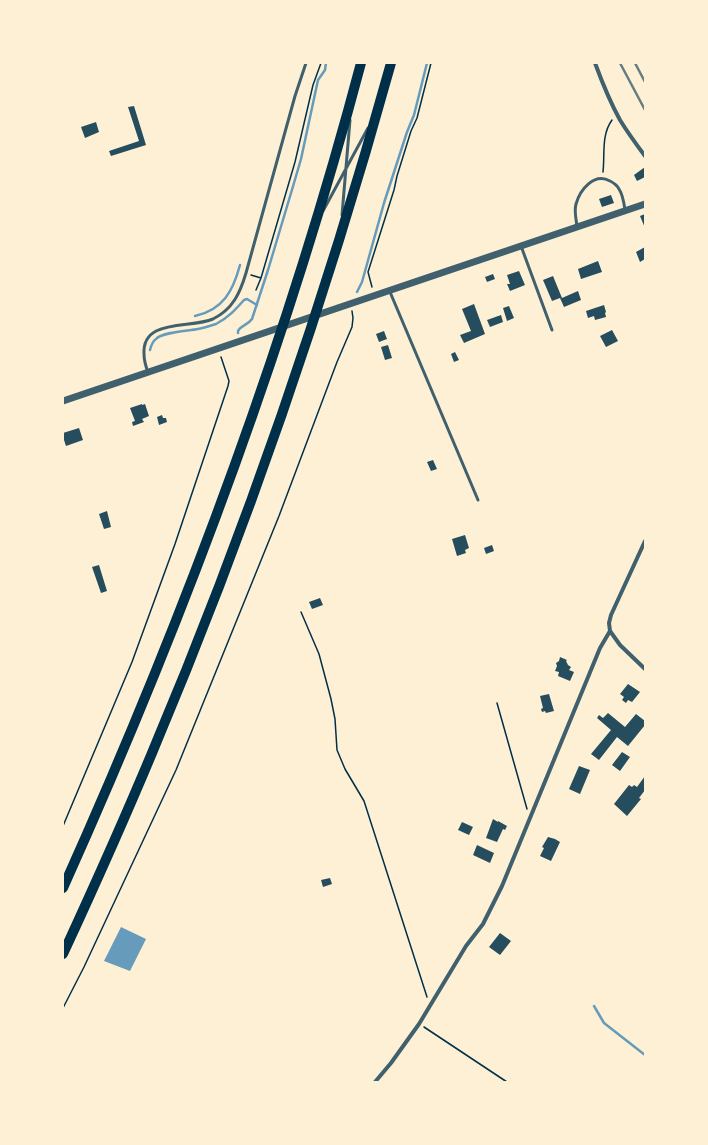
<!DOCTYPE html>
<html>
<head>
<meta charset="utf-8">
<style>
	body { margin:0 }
	#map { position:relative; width:708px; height:1145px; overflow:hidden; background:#fdf0d5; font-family:"Fira Sans",sans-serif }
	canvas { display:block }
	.frame { position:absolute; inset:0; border:64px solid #fdf0d5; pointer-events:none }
</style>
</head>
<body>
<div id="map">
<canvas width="708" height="1145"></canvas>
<div class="frame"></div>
</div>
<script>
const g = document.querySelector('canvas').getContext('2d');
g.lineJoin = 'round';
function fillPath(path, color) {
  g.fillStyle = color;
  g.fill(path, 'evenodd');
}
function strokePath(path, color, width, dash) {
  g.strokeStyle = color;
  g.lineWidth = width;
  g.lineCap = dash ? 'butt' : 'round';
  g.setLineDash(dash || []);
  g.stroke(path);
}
const water = new Path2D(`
	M 121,927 L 146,939 L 130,971 L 104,961 Z`);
const stream = new Path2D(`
	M 357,292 L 362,282 L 384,203 L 407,132 L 414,115 L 427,63
	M 195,316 C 223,310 233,291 240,265
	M 238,333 L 238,331 C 241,325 248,325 252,319 L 268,270 L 294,183 L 301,159 L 318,80 L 325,70 L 326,63
	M 150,350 C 151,346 153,341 156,339 C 162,332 188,331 198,329 C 204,328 210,326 216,324 C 228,318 236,309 244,300 L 247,299 L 257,305
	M 594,1006 L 604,1023 L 645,1055`);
const building = new Path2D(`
	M 134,106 L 146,145 L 111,156 L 109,151 L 139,141 L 128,107 Z
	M 96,122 L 99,132 L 85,138 L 81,127 Z
	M 645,167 L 645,177 L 637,181 L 634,175 Z
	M 611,195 L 614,203 L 602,207 L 599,199 Z
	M 645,214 L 645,228 L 640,216 Z
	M 645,247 L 645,259 L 640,262 L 636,252 Z
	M 598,261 L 602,272 L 581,279 L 578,269 Z
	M 519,271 L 525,285 L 510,291 L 507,284 L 510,284 L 507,275 Z
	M 493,274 L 495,279 L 487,282 L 485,277 Z
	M 553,276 L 562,298 L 578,291 L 581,300 L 564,307 L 560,298 L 552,301 L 543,280 Z
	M 474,304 L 485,334 L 464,343 L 460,335 L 471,331 L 462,309 Z
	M 604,305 L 606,312 L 605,313 L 606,317 L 595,320 L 594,316 L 588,318 L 586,311 Z
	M 509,306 L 514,318 L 507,321 L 503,308 Z
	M 501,315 L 503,322 L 490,327 L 487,320 Z
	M 612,330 L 618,341 L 606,347 L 600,336 Z
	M 384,331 L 387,339 L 379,342 L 376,334 Z
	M 388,345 L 392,358 L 385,360 L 381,347 Z
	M 455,352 L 459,360 L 454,362 L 451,354 Z
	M 142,404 L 142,405 L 145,404 L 149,416 L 142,419 L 144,422 L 133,426 L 132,422 L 135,421 L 130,408 Z
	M 162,415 L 163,418 L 166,418 L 167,422 L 159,425 L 157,417 Z
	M 79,428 L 83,440 L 66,446 L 64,440 L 63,440 L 63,433 Z
	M 433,460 L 437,469 L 431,471 L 427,462 Z
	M 107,511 L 111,527 L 104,529 L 99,514 Z
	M 465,535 L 469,548 L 465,550 L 466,553 L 457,556 L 452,539 Z
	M 492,545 L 494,551 L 486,554 L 484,548 Z
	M 99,565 L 107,591 L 101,593 L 92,567 Z
	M 320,598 L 323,605 L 312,609 L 309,602 Z
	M 560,657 L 567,660 L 566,661 L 568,665 L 571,667 L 569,670 L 574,672 L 570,681 L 558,676 L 559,672 L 555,671 L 557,666 L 556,663 L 559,661 Z
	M 628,684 L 640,692 L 632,702 L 628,700 L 626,703 L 622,700 L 624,697 L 620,694 Z
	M 549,694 L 554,711 L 546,713 L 545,711 L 542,712 L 541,709 L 543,708 L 540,696 Z
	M 608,713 L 625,727 L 636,714 L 645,721 L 645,725 L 628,746 L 617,737 L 599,760 L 591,754 L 611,730 L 597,718 L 599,715 L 603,718 Z
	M 622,752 L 630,757 L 620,771 L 612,765 Z
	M 579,766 L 590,770 L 580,794 L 569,789 Z
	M 645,776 L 645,790 L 639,798 L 641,799 L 627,816 L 614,804 L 629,785 L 632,787 L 634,785 L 637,787 Z
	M 493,819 L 498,822 L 498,821 L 507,826 L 505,830 L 503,829 L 497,842 L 486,838 Z
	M 462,822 L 473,827 L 469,835 L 458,830 Z
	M 548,837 L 555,839 L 560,842 L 551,861 L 540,856 L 544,848 L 542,847 Z
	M 477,845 L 494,853 L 490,863 L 473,855 Z
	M 330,878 L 332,884 L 323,887 L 321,880 Z
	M 500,933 L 511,941 L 500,955 L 489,947 Z`);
const path = new Path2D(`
	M 63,63 L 68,63
	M 603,172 C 605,155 601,135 612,120
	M 251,275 L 261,278
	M 372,287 L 368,272 L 394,190 L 397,176 L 411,131 L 417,118 L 431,63
	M 256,290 L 261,278 L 295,162 L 313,85 L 321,63
	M 301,612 L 319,654 L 331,699 L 335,719 L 337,750 L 345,769 L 364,801 L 427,997
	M 497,703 L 527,809
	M 63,826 L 132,662 L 175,544 L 228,386 L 229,381 L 221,357
	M 63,1008 L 84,967 L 176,770 L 279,516 L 337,362 L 352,327 L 353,318 L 352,311
	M 424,1027 L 507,1082`);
const service = new Path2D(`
	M 323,211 L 368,128
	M 342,215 L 350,120
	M 577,226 C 576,219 574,211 576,204 C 580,190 594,172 610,181 C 614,183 617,185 619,189 C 623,195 624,203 625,210
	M 521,246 L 552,330
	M 390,292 L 478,500
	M 148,372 C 146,367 144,361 144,354 C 142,318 190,329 213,319 C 233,309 240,293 246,273 L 295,96 L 306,63`);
const minor = new Path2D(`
	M 595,63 C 602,82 610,102 620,120 C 628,133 636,144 645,156
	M 610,631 L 620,645 L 645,669
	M 375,1082 L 391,1063 L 419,1024 L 466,946 L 483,924 L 502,886 L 600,648 L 610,631 L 609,623 L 611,615 L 645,541`);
const tertiary = new Path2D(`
	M 63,401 L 645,204`);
const motorway = new Path2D(`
	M 63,888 C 183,621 286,346 361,63
	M 63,954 C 94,887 124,820 152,753 C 247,528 326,298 391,63`);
const rail = new Path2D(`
	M 620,63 L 645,110
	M 635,63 L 645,82`);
fillPath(water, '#669bbc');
strokePath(stream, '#669bbc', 2.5);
fillPath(building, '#264d5e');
strokePath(path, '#003049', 1.5);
strokePath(service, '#3f606c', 3);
strokePath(minor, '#3f606c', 4);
strokePath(tertiary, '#3f606c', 7);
strokePath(motorway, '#003049', 10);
strokePath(rail, '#657d81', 2.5);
</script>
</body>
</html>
